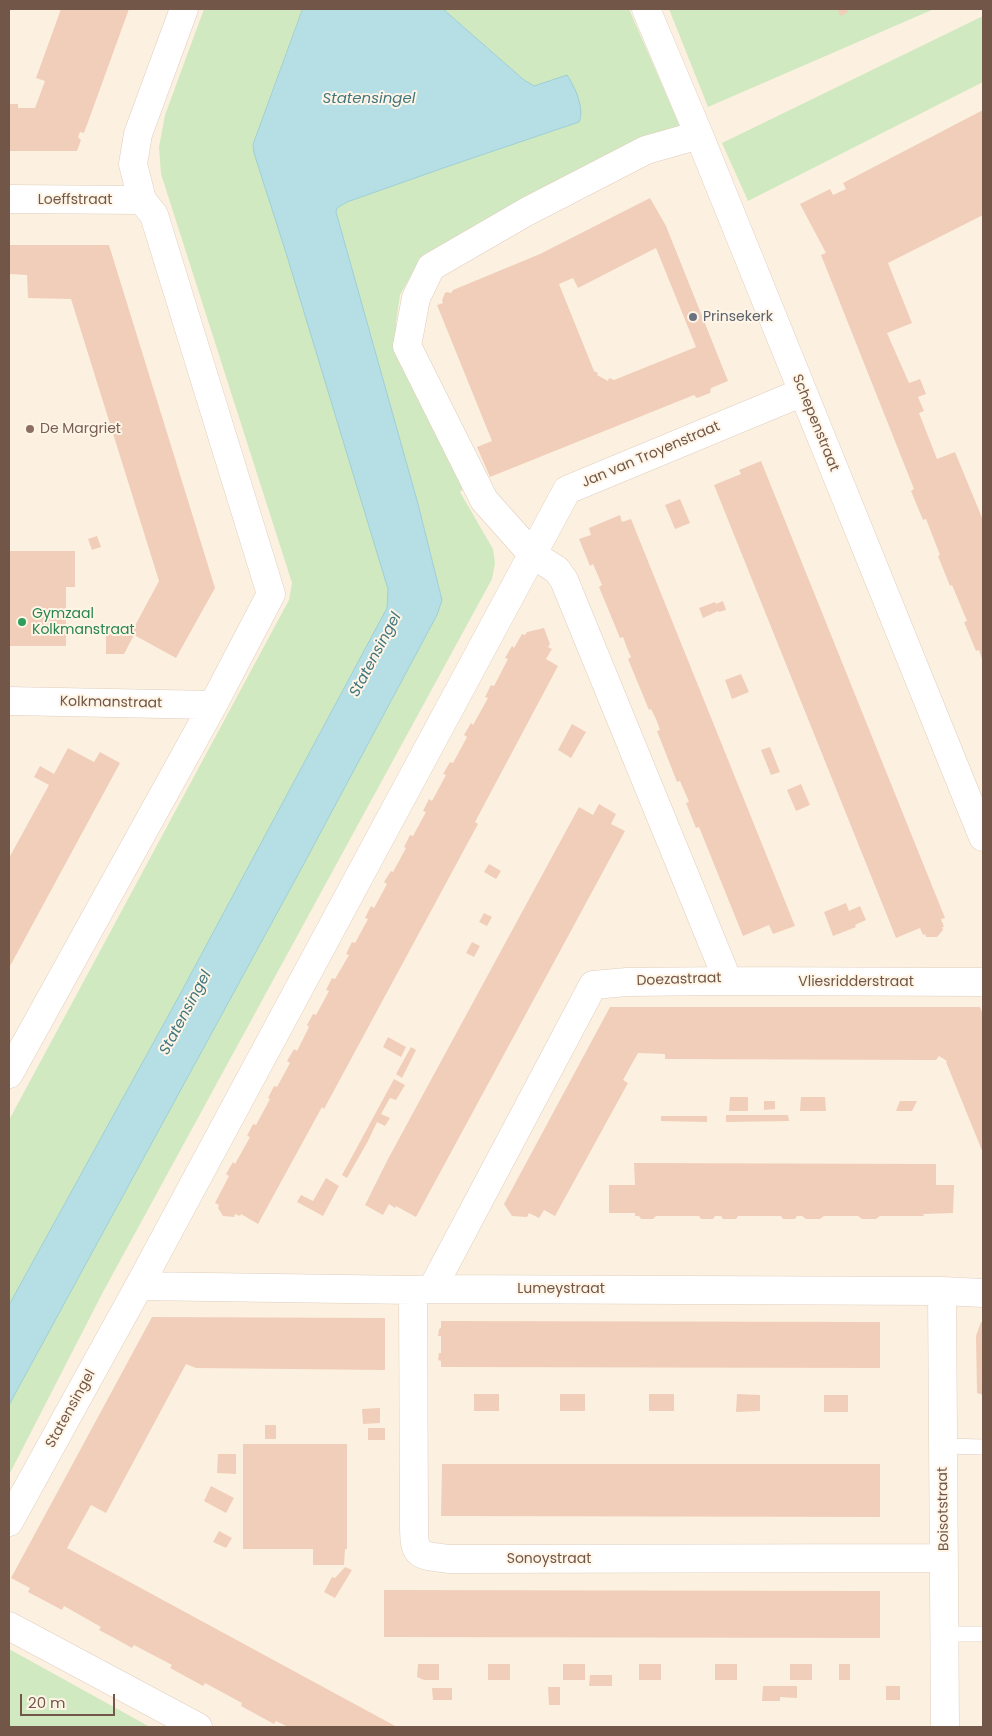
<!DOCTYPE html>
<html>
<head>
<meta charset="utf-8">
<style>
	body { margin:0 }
	#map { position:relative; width:992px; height:1736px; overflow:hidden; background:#fcf1e1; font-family:Poppins,sans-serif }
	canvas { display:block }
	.frame { position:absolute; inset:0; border:10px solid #725748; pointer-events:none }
	.scale { position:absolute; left:20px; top:1694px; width:95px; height:22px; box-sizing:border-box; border:2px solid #725748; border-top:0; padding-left:6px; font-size:15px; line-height:18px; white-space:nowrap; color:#725748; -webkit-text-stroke:4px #fff5e7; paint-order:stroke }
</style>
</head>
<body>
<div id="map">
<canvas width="992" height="1736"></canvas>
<div class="frame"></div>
<div class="scale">20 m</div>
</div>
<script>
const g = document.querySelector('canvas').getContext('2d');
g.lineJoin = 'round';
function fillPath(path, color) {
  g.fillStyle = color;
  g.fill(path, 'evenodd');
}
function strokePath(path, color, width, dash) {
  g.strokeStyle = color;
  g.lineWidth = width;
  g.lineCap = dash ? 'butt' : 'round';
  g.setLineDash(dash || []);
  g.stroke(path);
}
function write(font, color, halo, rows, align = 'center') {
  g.font = font + ' Poppins,sans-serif';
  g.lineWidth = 4;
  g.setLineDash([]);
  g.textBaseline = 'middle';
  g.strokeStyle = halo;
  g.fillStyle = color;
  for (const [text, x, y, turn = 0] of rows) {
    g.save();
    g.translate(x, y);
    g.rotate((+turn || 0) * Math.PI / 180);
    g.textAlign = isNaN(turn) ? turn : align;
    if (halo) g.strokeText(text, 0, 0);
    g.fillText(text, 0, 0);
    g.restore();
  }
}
const green = new Path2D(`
	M 204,9 L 303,9 L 253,145 L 254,153 L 287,256 L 388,589 L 387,608 L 178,998 L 9,1305 L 9,1120 L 289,600 L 292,583 L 161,174 L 159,147 L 165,115 Z
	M 443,9 L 629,9 L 680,126 L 416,267 L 400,295 L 396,323 L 400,354 L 466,487 L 460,492 L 493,549 L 495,563 L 492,579 L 103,1292 L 9,1475 L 9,1405 L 300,871 L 437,615 L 442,600 L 418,504 L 336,212 L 337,208 L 347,202 L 449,166 L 579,122 L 534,86 L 524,80 Z
	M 669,9 L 934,9 L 708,107 Z
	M 983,16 L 983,82 L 748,201 L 722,143 Z
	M 9,1649 L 150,1727 L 9,1727 Z`);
const water = new Path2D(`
	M 303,9 L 443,9 L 524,80 L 534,86 L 567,75 C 575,87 585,109 579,122 L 449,166 L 347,202 L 337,208 L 336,212 L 418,504 L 442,600 L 437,615 L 300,871 L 9,1405 L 9,1305 L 178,998 L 387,608 L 388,589 L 287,256 L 254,153 L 253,145 Z`);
const building = new Path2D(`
	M 61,9 L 129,9 L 84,133 L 80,132 L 78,137 L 81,140 L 77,151 L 9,151 L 9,104 L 18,104 L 18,108 L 35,108 L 45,81 L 36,78 Z
	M 837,9 L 846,9 L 848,12 L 841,16 Z
	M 983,110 L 983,215 L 888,263 L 912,323 L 887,333 L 909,383 L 920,379 L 926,394 L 918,397 L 924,411 L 919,413 L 937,459 L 955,452 L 983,520 L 983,662 L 979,650 L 976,651 L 964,622 L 967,621 L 952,585 L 950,586 L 938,556 L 940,555 L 926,519 L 923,520 L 911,491 L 914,489 L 821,255 L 826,253 L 800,204 L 830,189 L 833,195 L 846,189 L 843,183 Z
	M 650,198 L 666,226 L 728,381 L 711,388 L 710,393 L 697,398 L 694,395 L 490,477 L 477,447 L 492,441 L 437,305 L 443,303 L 442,300 L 445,293 L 447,292 L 451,293 L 453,290 L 540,254 ZM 656,248 L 696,347 L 614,380 L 609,378 L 608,381 L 597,375 L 598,373 L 594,371 L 559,284 L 573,278 L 578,288 Z
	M 9,245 L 109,245 L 215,588 L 176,658 L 134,635 L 124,654 L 106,654 L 106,624 L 123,625 L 121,628 L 131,633 L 159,581 L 71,299 L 28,298 L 27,275 L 9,274 Z
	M 761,461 L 945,918 L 941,919 L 944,927 L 942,927 L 943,930 L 937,937 L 926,937 L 925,934 L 923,935 L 920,928 L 896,938 L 714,485 L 741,474 L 739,470 Z
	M 680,499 L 690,523 L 675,529 L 665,505 Z
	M 620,515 L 622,522 L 631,519 L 795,926 L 773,934 L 769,925 L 743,936 L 699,827 L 696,828 L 686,803 L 689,802 L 680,781 L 677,782 L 657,731 L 660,730 L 656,719 L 651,709 L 649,710 L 628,659 L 631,657 L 627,648 L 623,637 L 620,638 L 599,587 L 602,585 L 593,564 L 590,566 L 579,539 L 591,535 L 589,528 Z
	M 97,536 L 101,547 L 92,550 L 88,539 Z
	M 9,551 L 75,551 L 75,587 L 66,587 L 66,646 L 9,646 Z
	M 723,601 L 726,610 L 719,612 L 718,611 L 703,618 L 699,608 L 715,602 L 716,604 Z
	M 544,628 L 550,644 L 548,647 L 552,649 L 546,659 L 558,666 L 475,822 L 478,824 L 324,1109 L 322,1107 L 258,1224 L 241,1214 L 240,1216 L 235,1214 L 234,1217 L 223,1216 L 218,1208 L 219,1205 L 215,1203 L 229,1176 L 226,1174 L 233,1162 L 235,1164 L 250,1137 L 247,1136 L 253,1124 L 256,1125 L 270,1099 L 268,1098 L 274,1086 L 277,1087 L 290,1063 L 287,1061 L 294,1049 L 297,1051 L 309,1027 L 307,1025 L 313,1014 L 316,1015 L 329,991 L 326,990 L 332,978 L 335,979 L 349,955 L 346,954 L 352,942 L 355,943 L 368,919 L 365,918 L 371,906 L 374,908 L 387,884 L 384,882 L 391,871 L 393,872 L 406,848 L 404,847 L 410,835 L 413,836 L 426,812 L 423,811 L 429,799 L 432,801 L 446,775 L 443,774 L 450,762 L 453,763 L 467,737 L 464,735 L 471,723 L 473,725 L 488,698 L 485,697 L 491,685 L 494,686 L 508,659 L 505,658 L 512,646 L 514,648 L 522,634 L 525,635 L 527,632 Z
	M 741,674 L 749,692 L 732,699 L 725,680 Z
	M 572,724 L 586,732 L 571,758 L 558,750 Z
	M 770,747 L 780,772 L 771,775 L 761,750 Z
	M 68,748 L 94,762 L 100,752 L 120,763 L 9,968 L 9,858 L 49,785 L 34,777 L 40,766 L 54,774 Z
	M 801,784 L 810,805 L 796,811 L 787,790 Z
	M 599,804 L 616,814 L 611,824 L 625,831 L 416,1217 L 396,1206 L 395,1208 L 389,1204 L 383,1215 L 365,1205 L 388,1159 L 579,807 L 593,815 Z
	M 489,864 L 501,871 L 496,879 L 484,872 Z
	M 846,903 L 849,911 L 860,906 L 866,920 L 855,925 L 856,927 L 833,936 L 824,912 Z
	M 484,913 L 492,917 L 487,926 L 479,922 Z
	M 472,942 L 480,946 L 474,957 L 466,953 Z
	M 610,1007 L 980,1007 L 983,1015 L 983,1153 L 946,1062 L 947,1061 L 939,1056 L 936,1060 L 665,1059 L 665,1054 L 638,1053 L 623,1080 L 628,1083 L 555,1216 L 544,1210 L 539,1218 L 529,1213 L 527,1217 L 512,1216 L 504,1204 Z
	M 388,1037 L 406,1047 L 401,1057 L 383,1047 Z
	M 411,1047 L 416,1050 L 402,1078 L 396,1074 Z
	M 394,1079 L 405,1085 L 396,1100 L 390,1098 L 381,1114 L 390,1118 L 385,1126 L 377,1122 L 368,1141 L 347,1178 L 342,1175 Z
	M 730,1097 L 748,1097 L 748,1111 L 729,1111 Z
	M 801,1097 L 825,1097 L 826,1111 L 800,1111 Z
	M 764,1101 L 775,1101 L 775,1109 L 764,1110 Z
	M 900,1101 L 917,1101 L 912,1111 L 896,1111 Z
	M 726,1115 L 788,1115 L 789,1121 L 726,1122 Z
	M 661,1116 L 707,1116 L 707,1122 L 661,1121 Z
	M 634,1163 L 936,1164 L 936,1185 L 954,1185 L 953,1213 L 923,1214 L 924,1216 L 880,1216 L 876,1219 L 862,1219 L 858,1216 L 824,1216 L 820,1219 L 806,1219 L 802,1216 L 797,1216 L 795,1219 L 783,1219 L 781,1216 L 738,1216 L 736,1219 L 723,1219 L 721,1216 L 715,1216 L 713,1219 L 701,1219 L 699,1216 L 656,1216 L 653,1219 L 641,1219 L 639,1216 L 635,1216 L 635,1213 L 609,1213 L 609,1185 L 635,1185 Z
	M 326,1178 L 339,1186 L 323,1216 L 297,1202 L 301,1195 L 313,1201 Z
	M 152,1317 L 385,1318 L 385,1370 L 196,1368 L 186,1364 L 106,1513 L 91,1505 L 67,1548 L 397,1727 L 288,1727 L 276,1721 L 274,1724 L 241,1706 L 242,1703 L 205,1683 L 203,1686 L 170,1668 L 172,1665 L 134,1645 L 132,1648 L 116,1639 L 99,1630 L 101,1627 L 64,1606 L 62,1610 L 28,1592 L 30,1588 L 11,1578 Z
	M 441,1321 L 880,1322 L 880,1368 L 441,1367 L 441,1361 L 438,1360 L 439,1353 L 441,1353 L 441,1336 L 438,1336 L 439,1329 L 441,1328 Z
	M 981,1322 L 983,1322 L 983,1395 L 977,1393 L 976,1336 Z
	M 474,1394 L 499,1394 L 499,1411 L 474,1411 Z
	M 560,1394 L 585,1394 L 585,1411 L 560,1411 Z
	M 649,1394 L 674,1394 L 674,1411 L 649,1411 Z
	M 737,1394 L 760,1395 L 760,1411 L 736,1412 Z
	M 824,1395 L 848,1395 L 848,1412 L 824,1412 Z
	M 380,1408 L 380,1423 L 363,1424 L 362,1409 Z
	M 265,1425 L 276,1425 L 276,1439 L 265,1439 Z
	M 368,1428 L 385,1428 L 385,1440 L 368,1440 Z
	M 243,1444 L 347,1444 L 347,1549 L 345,1549 L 344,1565 L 313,1565 L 313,1549 L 243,1549 Z
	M 218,1454 L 236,1454 L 236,1474 L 217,1473 Z
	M 442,1464 L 880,1464 L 880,1517 L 441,1516 Z
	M 211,1486 L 234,1498 L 226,1513 L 204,1501 Z
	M 219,1531 L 232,1538 L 226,1548 L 213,1542 Z
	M 345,1567 L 352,1570 L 335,1598 L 324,1592 L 332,1577 L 335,1578 Z
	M 384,1590 L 880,1591 L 880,1638 L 384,1637 Z
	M 418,1664 L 439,1664 L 439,1680 L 424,1680 L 417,1677 Z
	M 488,1664 L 510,1664 L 510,1680 L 488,1680 Z
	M 563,1664 L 585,1664 L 585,1680 L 563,1680 Z
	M 639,1664 L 661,1664 L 661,1680 L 639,1680 Z
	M 715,1664 L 737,1664 L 737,1680 L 715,1680 Z
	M 790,1664 L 812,1664 L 812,1680 L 790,1680 Z
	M 839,1664 L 850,1664 L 850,1680 L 839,1680 Z
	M 590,1675 L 612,1675 L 612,1686 L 589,1686 Z
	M 763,1686 L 797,1686 L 797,1698 L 780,1697 L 780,1701 L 762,1701 Z
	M 886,1686 L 900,1686 L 900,1700 L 886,1700 Z
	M 548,1687 L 560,1687 L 560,1705 L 549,1705 Z
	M 432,1688 L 452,1688 L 452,1700 L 433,1700 Z`);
const service = new Path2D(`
	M 943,1446 L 983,1447
	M 946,1634 L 983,1634`);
const minor = new Path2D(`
	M 646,9 L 699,135 L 983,837
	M 699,135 L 646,150 L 526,212 L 431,267 L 416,298 L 407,346 L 484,500 L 532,554 L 557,570 L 564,580 L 728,981
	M 9,199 L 142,200
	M 9,701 L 213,705
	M 9,1074 L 213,705 L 271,594 L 154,215 L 142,200 L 133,164 L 138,134 L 184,9
	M 139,1286 L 413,1290 L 432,1289 L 942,1291 L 983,1293
	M 432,1289 L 593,985 L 627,982 L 728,981 L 983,982
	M 413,1290 L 414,1522 C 414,1557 416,1555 450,1559 L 944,1558
	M 942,1291 L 945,1727
	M 9,1522 L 139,1286 L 567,490 L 803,392
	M 9,1626 L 198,1727`);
const markers = [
	[693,317,5,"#6b7280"],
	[30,429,5,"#8d6e63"],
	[22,622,5,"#2e9e5b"]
];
const streetNames = [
	["Loeffstraat",75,200],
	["Schepenstraat",815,423,68],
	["Jan van Troyenstraat",651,455,-23],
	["Kolkmanstraat",111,703,1],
	["Doezastraat",679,980,-2],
	["Vliesridderstraat",856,982],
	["Lumeystraat",561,1289],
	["Statensingel",71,1409,-61],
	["Boisotstraat",944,1509,-91],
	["Sonoystraat",549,1559]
];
const worshipNames = [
	["Prinsekerk",703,317]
];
const educationNames = [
	["De Margriet",40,429]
];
const leisureNames = [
	["Gymzaal",32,614],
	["Kolkmanstraat",32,630]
];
const waterNames = [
	["Statensingel",369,99],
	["Statensingel",376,655,-62],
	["Statensingel",186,1013,-62]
];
fillPath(green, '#d1e9c0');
fillPath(water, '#b6dfe5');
strokePath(water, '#9cced6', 1);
fillPath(building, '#f1ceb9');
strokePath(service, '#e0cdbd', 16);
strokePath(minor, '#e0cdbd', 29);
strokePath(service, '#fff', 15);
strokePath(minor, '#fff', 28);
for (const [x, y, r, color] of markers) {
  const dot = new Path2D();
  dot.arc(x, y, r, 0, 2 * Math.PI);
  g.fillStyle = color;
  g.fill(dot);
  strokePath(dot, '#fff5e7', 2);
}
write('14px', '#725748', '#fff5e7', streetNames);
write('14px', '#5b616d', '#fff5e7', worshipNames, 'left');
write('14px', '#785e54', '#fff5e7', educationNames, 'left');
write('14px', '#27864d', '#fff5e7', leisureNames, 'left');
write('italic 15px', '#3f767f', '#fff5e7', waterNames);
</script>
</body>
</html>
